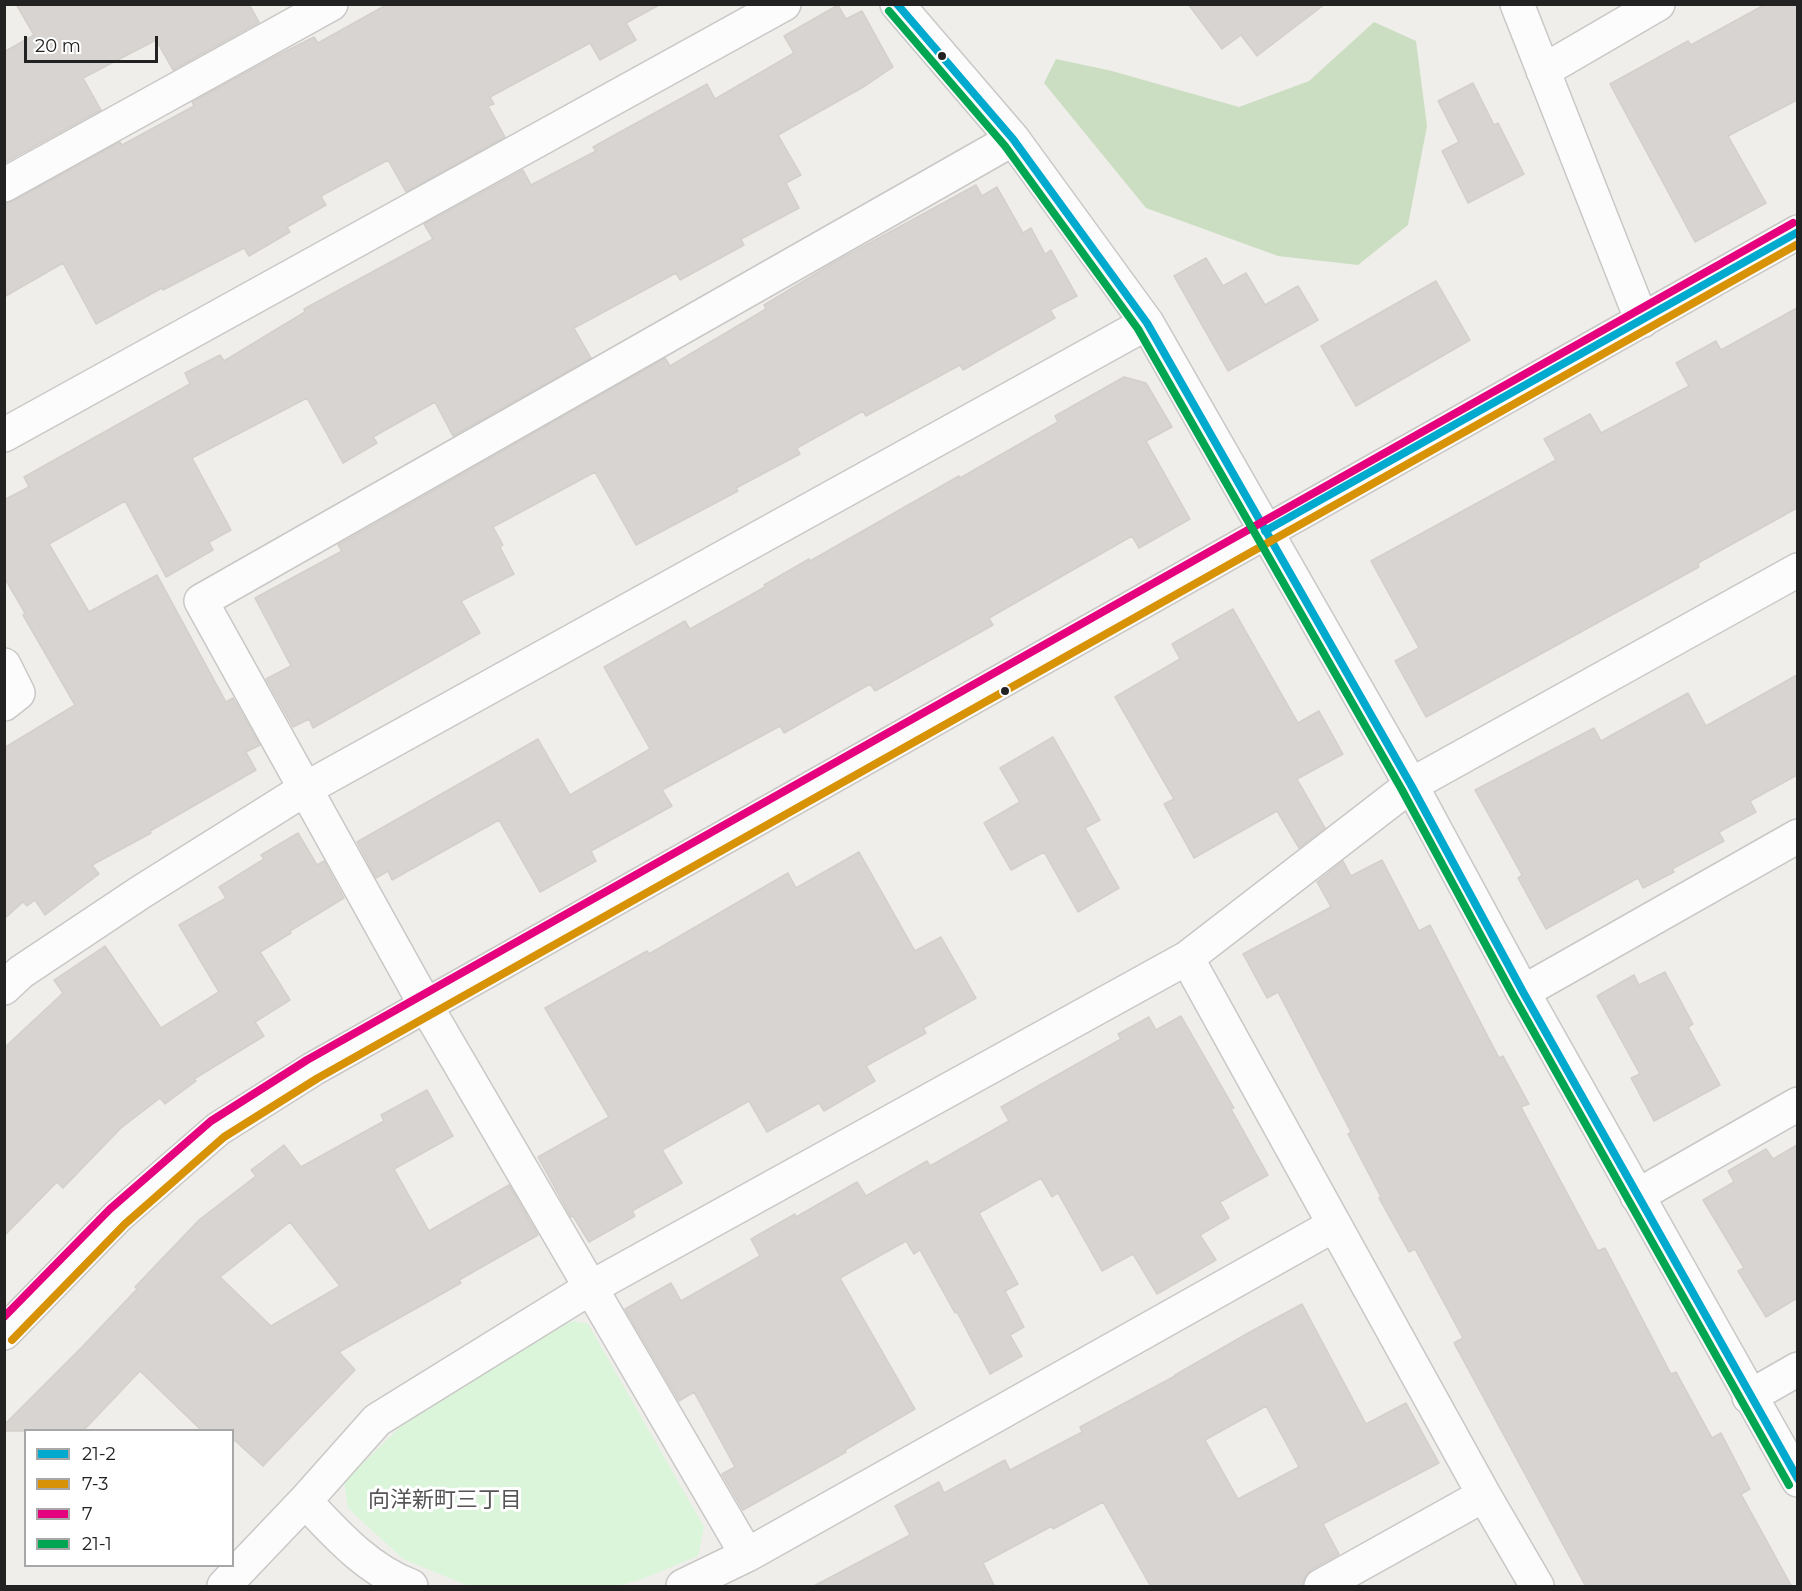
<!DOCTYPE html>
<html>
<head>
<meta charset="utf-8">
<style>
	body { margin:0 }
	#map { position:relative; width:1802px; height:1591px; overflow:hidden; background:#f0eeeb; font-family:Montserrat,sans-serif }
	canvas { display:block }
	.frame { position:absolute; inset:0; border:6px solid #222; pointer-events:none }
	.legend { position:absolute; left:24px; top:1429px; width:210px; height:138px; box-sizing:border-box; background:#fff; border:2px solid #a7a7a7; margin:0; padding:8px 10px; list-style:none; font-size:18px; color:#222 }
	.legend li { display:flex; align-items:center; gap:12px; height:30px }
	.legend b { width:30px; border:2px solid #a7a7a7 }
	.scale { position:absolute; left:24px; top:36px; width:134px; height:27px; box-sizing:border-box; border:3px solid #222; border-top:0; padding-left:8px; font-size:18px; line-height:21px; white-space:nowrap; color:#222; -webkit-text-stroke:4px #fff; paint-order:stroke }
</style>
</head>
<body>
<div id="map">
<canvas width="1802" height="1591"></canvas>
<div class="frame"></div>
<ul class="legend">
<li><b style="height:8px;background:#00a9ce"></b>21-2</li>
<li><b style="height:8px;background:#d79205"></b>7-3</li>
<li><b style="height:8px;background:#e5007d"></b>7</li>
<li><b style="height:8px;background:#00a651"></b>21-1</li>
</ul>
<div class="scale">20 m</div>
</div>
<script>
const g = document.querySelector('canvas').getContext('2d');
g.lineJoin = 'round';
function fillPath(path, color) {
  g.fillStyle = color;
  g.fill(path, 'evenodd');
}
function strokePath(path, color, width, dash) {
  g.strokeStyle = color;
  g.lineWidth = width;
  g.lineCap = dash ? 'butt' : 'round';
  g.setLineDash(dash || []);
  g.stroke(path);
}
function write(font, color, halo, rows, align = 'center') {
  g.font = font + ' Montserrat,"Noto Sans JP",sans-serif';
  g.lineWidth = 6;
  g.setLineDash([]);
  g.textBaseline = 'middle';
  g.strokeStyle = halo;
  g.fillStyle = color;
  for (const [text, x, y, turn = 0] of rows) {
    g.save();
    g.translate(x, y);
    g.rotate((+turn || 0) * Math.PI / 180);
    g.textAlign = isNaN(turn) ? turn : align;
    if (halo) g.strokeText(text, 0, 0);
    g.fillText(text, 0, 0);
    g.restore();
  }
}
const forest = new Path2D(`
	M 1374,22 L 1416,41 L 1427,126 L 1408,225 L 1358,265 L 1278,256 L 1146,208 L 1044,83 L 1056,59 L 1112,71 L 1239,107 L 1309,81 Z`);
const park = new Path2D(`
	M 572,1321 L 588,1324 L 704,1527 L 698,1556 L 642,1579 L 619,1586 L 469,1586 L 403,1559 L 348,1508 L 344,1482 L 413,1414 L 454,1388 Z`);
const building = new Path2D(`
	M 16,4 L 249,4 L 259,22 L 173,70 L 156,40 L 83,78 L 101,110 L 4,163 L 4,52 L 34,35 Z
	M 388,4 L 661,4 L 626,23 L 636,40 L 600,60 L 590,43 L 490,97 L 494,104 L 488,106 L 505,137 L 406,192 L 388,160 L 321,196 L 326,205 L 287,227 L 290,232 L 249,256 L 244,248 L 163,290 L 162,288 L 96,324 L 63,263 L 4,297 L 4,204 L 13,201 L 120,142 L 122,145 L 194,106 L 192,102 L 278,55 L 314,37 L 318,43 Z
	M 1188,4 L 1325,4 L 1257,56 L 1241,35 L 1222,49 Z
	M 1766,4 L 1797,4 L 1797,100 L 1728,136 L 1766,203 L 1695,242 L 1610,84 L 1688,41 L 1691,45 Z
	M 838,5 L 846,19 L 862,11 L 893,67 L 865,86 L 778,135 L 801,175 L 786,183 L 799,208 L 741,239 L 744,245 L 680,280 L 676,273 L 574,328 L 591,358 L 453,436 L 435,402 L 373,437 L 377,443 L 343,463 L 307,398 L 192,458 L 231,530 L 209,542 L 213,550 L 166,577 L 125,501 L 49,544 L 89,612 L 157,575 L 226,702 L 233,698 L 260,745 L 246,752 L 256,770 L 150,831 L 151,833 L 92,865 L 99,874 L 45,915 L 35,900 L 27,906 L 23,902 L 4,919 L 4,748 L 75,705 L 23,615 L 25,613 L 4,577 L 4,500 L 29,487 L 24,477 L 190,384 L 185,373 L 220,355 L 224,361 L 305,312 L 304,309 L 433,239 L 424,224 L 523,170 L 531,185 L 596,151 L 593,147 L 707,84 L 715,99 L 794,53 L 784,36 Z
	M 1473,83 L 1494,125 L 1498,123 L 1524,174 L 1468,203 L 1442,151 L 1459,142 L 1438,101 Z
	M 976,185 L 982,196 L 997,187 L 1023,233 L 1031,228 L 1045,254 L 1051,250 L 1077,296 L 1050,310 L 1055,318 L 963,370 L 960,365 L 866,416 L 863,411 L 797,448 L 800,454 L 736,488 L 738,491 L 636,545 L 595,472 L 493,527 L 503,545 L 500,547 L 514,574 L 461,601 L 480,633 L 313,728 L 309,719 L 293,727 L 266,679 L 291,666 L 255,598 L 342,551 L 338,545 L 665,358 L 670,366 L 766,309 L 764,305 L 835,262 Z
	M 1206,258 L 1223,286 L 1246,273 L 1265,305 L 1298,286 L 1318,320 L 1228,371 L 1174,276 Z
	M 1436,281 L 1470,340 L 1356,406 L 1321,346 Z
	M 1797,308 L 1797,508 L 1698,563 L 1699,567 L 1426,717 L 1395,661 L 1419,648 L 1371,561 L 1556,460 L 1544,439 L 1590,414 L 1601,433 L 1689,386 L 1676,363 L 1716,341 L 1721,350 Z
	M 1124,377 L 1146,383 L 1172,427 L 1146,441 L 1190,519 L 1139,548 L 1132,536 L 989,618 L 993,625 L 875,691 L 870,684 L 784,733 L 780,726 L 662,790 L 672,806 L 591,851 L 596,861 L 540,892 L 499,820 L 392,880 L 388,871 L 376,878 L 357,842 L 538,739 L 570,795 L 650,749 L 604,667 L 685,621 L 690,629 L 765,587 L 764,585 L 809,559 L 810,561 L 959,476 L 960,478 L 1058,422 L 1055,416 Z
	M 1233,609 L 1298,723 L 1319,711 L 1343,754 L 1297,779 L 1325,828 L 1299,848 L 1277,811 L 1194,858 L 1164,804 L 1174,799 L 1115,697 L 1180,659 L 1172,644 Z
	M 1797,675 L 1797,775 L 1750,801 L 1756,812 L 1719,832 L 1724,841 L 1672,869 L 1674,872 L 1643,888 L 1638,878 L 1546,929 L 1518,878 L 1522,875 L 1475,790 L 1594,728 L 1601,741 L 1688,693 L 1706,726 Z
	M 1053,737 L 1100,820 L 1085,828 L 1119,888 L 1078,912 L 1044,852 L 1011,870 L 984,823 L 1020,802 L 1000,768 Z
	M 298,833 L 317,865 L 324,861 L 344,898 L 290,931 L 291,933 L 260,952 L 290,1000 L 255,1022 L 264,1036 L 194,1079 L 196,1081 L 165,1104 L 160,1098 L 121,1128 L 63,1188 L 57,1182 L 4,1236 L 4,1048 L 63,993 L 54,980 L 105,946 L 161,1028 L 219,992 L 179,925 L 226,898 L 219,887 L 264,859 L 261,855 Z
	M 859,852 L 915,951 L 941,937 L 976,998 L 923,1028 L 926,1033 L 866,1066 L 875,1081 L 824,1111 L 819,1103 L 767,1132 L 749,1101 L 662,1150 L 682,1183 L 632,1211 L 635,1216 L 589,1242 L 573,1216 L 571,1217 L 538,1157 L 609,1117 L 545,1008 L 647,951 L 649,954 L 788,873 L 796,888 Z
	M 1382,860 L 1419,931 L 1430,925 L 1499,1058 L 1503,1056 L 1529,1104 L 1521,1107 L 1598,1251 L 1605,1248 L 1671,1374 L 1676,1372 L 1712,1438 L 1721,1433 L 1750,1489 L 1741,1494 L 1792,1587 L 1586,1587 L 1454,1343 L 1463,1338 L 1415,1249 L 1409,1252 L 1379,1198 L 1381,1197 L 1348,1134 L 1351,1132 L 1278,992 L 1267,998 L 1243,954 L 1331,907 L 1317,882 L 1343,861 L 1351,876 Z
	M 1665,972 L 1693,1024 L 1688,1027 L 1720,1085 L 1654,1121 L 1631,1078 L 1640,1074 L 1597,996 L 1634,975 L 1639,985 Z
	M 1181,1016 L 1234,1108 L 1231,1109 L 1268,1175 L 1220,1202 L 1229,1218 L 1200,1235 L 1216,1260 L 1157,1294 L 1133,1254 L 1102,1271 L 1058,1193 L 1052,1197 L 1041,1178 L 979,1213 L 1018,1284 L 1005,1291 L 1024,1327 L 1010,1335 L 1022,1356 L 990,1374 L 957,1312 L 955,1313 L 920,1250 L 914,1254 L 906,1241 L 840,1278 L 915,1409 L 845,1450 L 846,1452 L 743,1510 L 722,1474 L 735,1467 L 694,1392 L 679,1401 L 625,1309 L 671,1283 L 681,1301 L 760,1256 L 751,1239 L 795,1214 L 796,1217 L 857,1182 L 866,1196 L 927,1161 L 930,1166 L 1009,1121 L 1001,1107 L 1121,1039 L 1118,1034 L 1149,1017 L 1156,1030 Z
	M 427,1090 L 453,1136 L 394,1169 L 429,1231 L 509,1185 L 538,1235 L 459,1280 L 461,1283 L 339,1352 L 355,1370 L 263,1466 L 232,1438 L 232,1431 L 202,1431 L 140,1371 L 83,1431 L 4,1431 L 4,1425 L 81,1348 L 137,1289 L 135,1287 L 199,1220 L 256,1176 L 251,1170 L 284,1145 L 301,1167 L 384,1121 L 381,1115 ZM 290,1222 L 340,1286 L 271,1326 L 220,1277 Z
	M 1797,1145 L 1797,1298 L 1766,1317 L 1738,1271 L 1744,1268 L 1703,1200 L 1734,1182 L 1728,1171 L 1766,1149 L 1773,1159 Z
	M 1302,1304 L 1366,1424 L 1406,1403 L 1439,1463 L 1323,1524 L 1339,1554 L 1311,1570 L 1305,1577 L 1302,1587 L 1151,1587 L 1103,1502 L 1053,1529 L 1052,1526 L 983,1563 L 995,1587 L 812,1587 L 910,1535 L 895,1506 L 939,1482 L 944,1493 L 1005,1460 L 1010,1470 L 1082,1432 L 1080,1427 L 1175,1376 L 1175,1375 L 1250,1332 ZM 1266,1406 L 1299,1467 L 1238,1499 L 1205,1440 Z`);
const minor = new Path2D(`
	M 897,4 L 1013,139 L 1147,323 L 1411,785 L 1523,992 L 1798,1480
	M 1517,4 L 1642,321
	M 1543,71 L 1658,4
	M 4,185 L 331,4
	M 4,435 L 784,4
	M 4,665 L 18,693 L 4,704
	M 1187,958 L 1484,1495 L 1537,1586
	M 4,988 L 21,972 L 141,892 L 305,789 L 1147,323
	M 1523,992 L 1798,836
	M 1637,1196 L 1798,1104
	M 4,1333 L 118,1216 L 218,1129 L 313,1069 L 1798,232
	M 1749,1397 L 1798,1369
	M 305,1501 C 336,1534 368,1570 411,1586
	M 747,1555 L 426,1006 L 201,601 L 1013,139
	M 224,1586 L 305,1501 L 377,1420 L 590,1288 L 1187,958 L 1411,785 L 1798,570
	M 683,1586 L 747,1555 L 1334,1225
	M 1321,1586 L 1484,1495`);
const bus1 = new Path2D(`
	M 897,4 L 1013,139 L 1147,323 L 1411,785 L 1523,992 L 1798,1479
	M 1265,531 L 1798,232`);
const bus2 = new Path2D(`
	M 12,1340 L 125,1224 L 224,1137 L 318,1078 L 1798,244`);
const bus3 = new Path2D(`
	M 4,1317 L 110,1209 L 211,1121 L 307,1060 L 1793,223`);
const bus4 = new Path2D(`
	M 889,11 L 1005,146 L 1138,329 L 1402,790 L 1514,997 L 1789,1485`);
const markers = [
	[942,56,5,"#222"],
	[1005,691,5,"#222"]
];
const neighbourhoodNames = [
	["向洋新町三丁目",445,1501]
];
fillPath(forest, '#cbdec1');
fillPath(park, '#daf5da');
fillPath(building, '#d7d4d2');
strokePath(building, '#d3d0cc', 1.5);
strokePath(minor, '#c9c8c7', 36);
strokePath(minor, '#fdfcfc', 33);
strokePath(bus1, '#00a9ce', 8);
strokePath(bus2, '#d79205', 8);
strokePath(bus3, '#e5007d', 8);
strokePath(bus4, '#00a651', 8);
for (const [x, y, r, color] of markers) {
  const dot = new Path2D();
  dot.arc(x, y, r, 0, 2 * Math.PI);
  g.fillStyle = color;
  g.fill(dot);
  strokePath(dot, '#fff', 2);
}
write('22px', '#555', '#fff', neighbourhoodNames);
</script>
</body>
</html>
